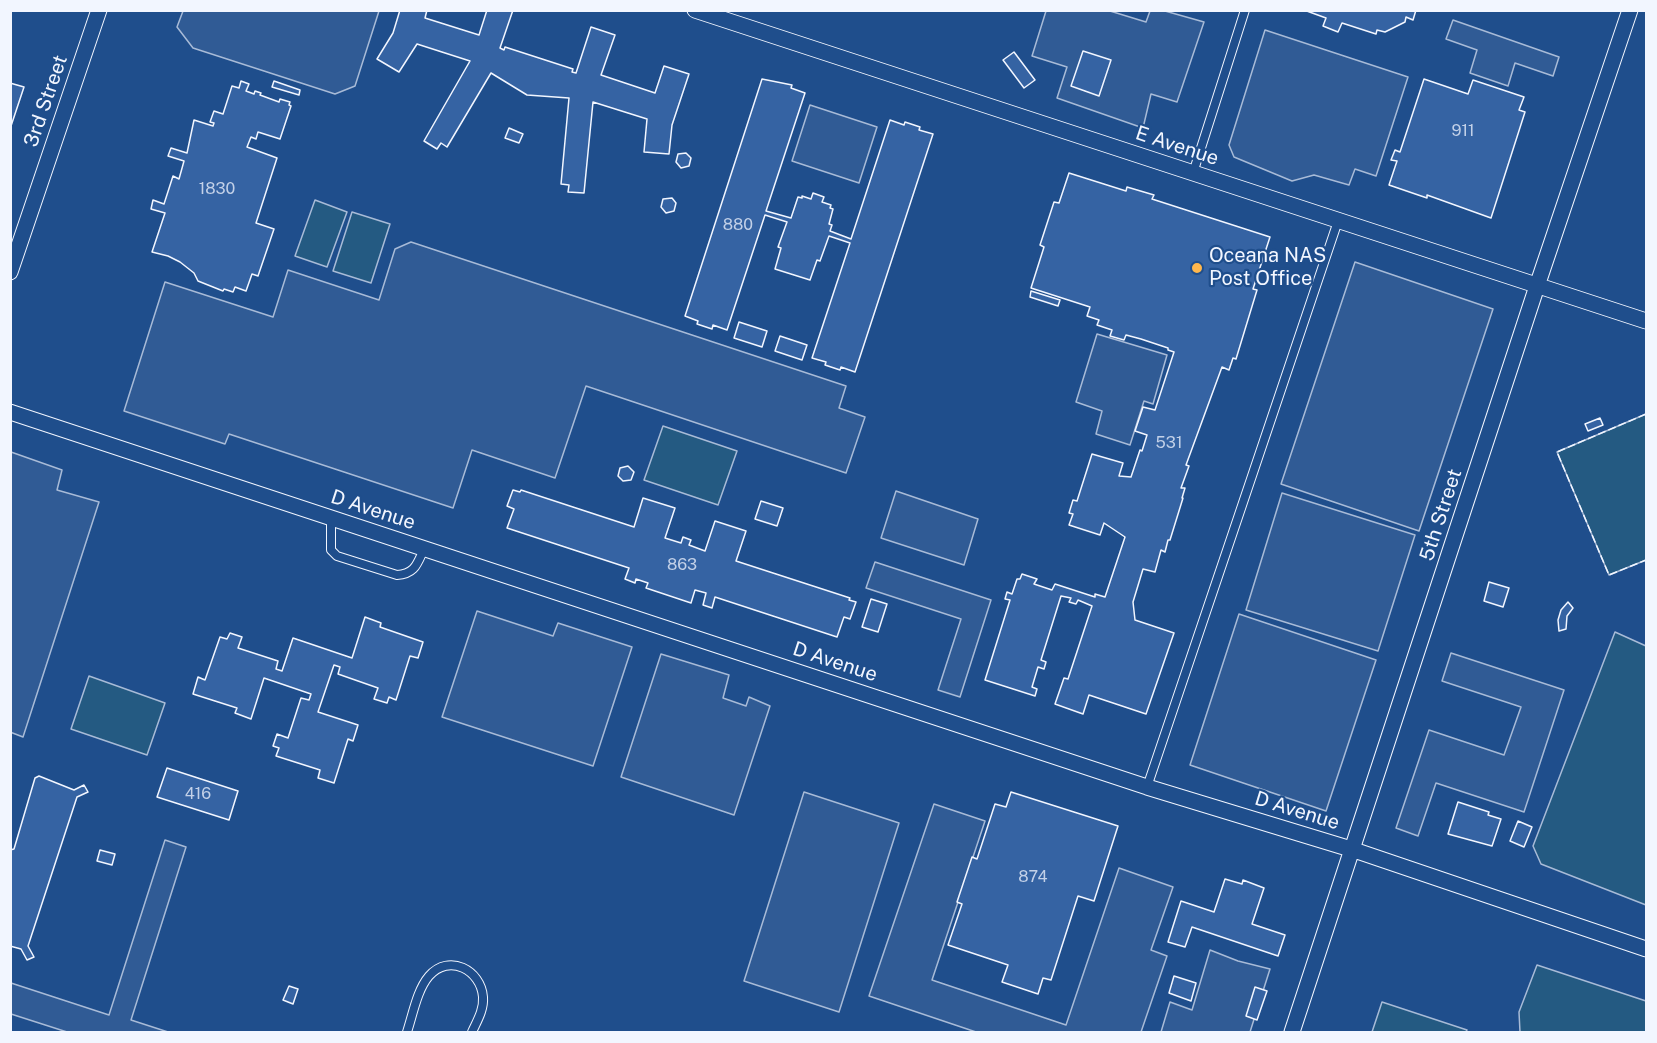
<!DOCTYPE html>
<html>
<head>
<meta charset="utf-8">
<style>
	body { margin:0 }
	#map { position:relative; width:1657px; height:1043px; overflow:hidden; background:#1f4e8c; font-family:"Public Sans",sans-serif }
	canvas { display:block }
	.frame { position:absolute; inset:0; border:12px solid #f2f6ff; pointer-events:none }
</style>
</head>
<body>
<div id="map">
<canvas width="1657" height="1043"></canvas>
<div class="frame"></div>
</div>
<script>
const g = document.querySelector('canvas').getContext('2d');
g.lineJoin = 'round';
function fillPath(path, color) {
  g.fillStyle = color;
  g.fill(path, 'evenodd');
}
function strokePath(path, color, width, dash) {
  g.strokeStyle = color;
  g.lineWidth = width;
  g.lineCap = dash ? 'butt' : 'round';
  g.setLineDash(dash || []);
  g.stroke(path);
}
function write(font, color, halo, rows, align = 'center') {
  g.font = font + ' "Public Sans",sans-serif';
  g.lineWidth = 4.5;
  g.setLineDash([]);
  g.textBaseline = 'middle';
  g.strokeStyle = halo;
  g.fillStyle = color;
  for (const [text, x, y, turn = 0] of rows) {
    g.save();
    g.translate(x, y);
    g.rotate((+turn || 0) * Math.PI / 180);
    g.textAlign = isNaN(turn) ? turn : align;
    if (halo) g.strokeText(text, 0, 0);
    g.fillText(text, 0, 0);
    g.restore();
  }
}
const green = new Path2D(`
	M 315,200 L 347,212 L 327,267 L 295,256 Z
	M 352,212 L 390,224 L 371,283 L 333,271 Z
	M 1646,414 L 1646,560 L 1609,575 L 1557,452 Z
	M 663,426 L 737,451 L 718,505 L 644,480 Z
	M 1615,632 L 1646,646 L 1646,905 L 1541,864 L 1533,846 Z
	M 89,676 L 165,703 L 147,755 L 71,729 Z
	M 1537,965 L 1646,1001 L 1646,1032 L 1520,1032 L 1519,1012 Z
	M 1382,1002 L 1467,1030 L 1466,1032 L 1372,1032 Z`);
const parking = new Path2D(`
	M 183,11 L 183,10 L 379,11 L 355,86 L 335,94 L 193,48 L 177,27 Z
	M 1046,11 L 1110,11 L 1146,22 L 1150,11 L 1165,11 L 1204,22 L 1177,102 L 1151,94 L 1143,128 L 1057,98 L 1067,67 L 1032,56 Z
	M 1453,20 L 1559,57 L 1553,76 L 1515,63 L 1508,86 L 1470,73 L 1477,50 L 1446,39 Z
	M 1265,30 L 1408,77 L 1376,176 L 1355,169 L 1349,185 L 1314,175 L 1292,181 L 1234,157 L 1229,145 Z
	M 810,105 L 877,127 L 859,183 L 792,161 Z
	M 411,242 L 846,386 L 839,408 L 865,417 L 846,473 L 586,386 L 555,478 L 472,450 L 453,508 L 229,434 L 225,444 L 124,411 L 165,282 L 273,317 L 288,270 L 379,300 L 395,249 Z
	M 1355,262 L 1493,309 L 1419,531 L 1281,484 Z
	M 1097,334 L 1167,355 L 1153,404 L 1144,401 L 1130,445 L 1096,434 L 1102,411 L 1076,402 Z
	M 11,452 L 62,470 L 57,490 L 99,502 L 23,737 L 10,732 Z
	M 896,491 L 978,519 L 964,565 L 881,538 Z
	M 1282,493 L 1415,535 L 1378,651 L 1246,610 Z
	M 875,562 L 991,600 L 960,697 L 938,690 L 961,619 L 866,588 Z
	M 477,611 L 553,636 L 558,623 L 632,647 L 593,766 L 442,717 Z
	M 1239,614 L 1376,660 L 1326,811 L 1190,765 Z
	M 1451,653 L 1564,690 L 1524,812 L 1436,783 L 1418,836 L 1396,828 L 1429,730 L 1504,755 L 1521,707 L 1442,681 Z
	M 661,654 L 729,675 L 723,698 L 746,706 L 749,697 L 770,706 L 734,815 L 621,777 Z
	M 804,792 L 899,823 L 839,1012 L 744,981 Z
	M 934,804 L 985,821 L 932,980 L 1066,1025 L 1119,868 L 1173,887 L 1151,950 L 1167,956 L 1141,1032 L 976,1032 L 869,996 Z
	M 165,840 L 186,847 L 131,1020 L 168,1032 L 67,1032 L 11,1014 L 11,983 L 109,1015 Z
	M 1210,950 L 1238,961 L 1270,969 L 1250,1032 L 1161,1032 L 1170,1002 L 1192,1010 Z`);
const building = new Path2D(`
	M 400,10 L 427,10 L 425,18 L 479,35 L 487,10 L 513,10 L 500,48 L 504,50 L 505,47 L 573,69 L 572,72 L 576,73 L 591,27 L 615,35 L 601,75 L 655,93 L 664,66 L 689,74 L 672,125 L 669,154 L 644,152 L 647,119 L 593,102 L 584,193 L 568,192 L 569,185 L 561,184 L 569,98 L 527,95 L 491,73 L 447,147 L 441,143 L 437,149 L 424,141 L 470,61 L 417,44 L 399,72 L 377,59 L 393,33 Z
	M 1304,10 L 1416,10 L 1413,20 L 1406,17 L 1405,22 L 1385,32 L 1377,30 L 1376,34 L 1342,23 L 1338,32 L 1323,26 L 1326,18 Z
	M 1083,51 L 1111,60 L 1099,96 L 1071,86 Z
	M 1014,52 L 1035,80 L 1024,88 L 1003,60 Z
	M 762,79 L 792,85 L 791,88 L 805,93 L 766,211 L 791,218 L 798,197 L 802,198 L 802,196 L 811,199 L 813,193 L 824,197 L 822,202 L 831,205 L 830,208 L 833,209 L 829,224 L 832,225 L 830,231 L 851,239 L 890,120 L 904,125 L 905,122 L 920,127 L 919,130 L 933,134 L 855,372 L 841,367 L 840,370 L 825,365 L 826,362 L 812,358 L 850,243 L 829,236 L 820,261 L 817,260 L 810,280 L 775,269 L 781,248 L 778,247 L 787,222 L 765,215 L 727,330 L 713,325 L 712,329 L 697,324 L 698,321 L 685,316 Z
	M 1424,79 L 1468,94 L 1473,80 L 1524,97 L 1519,110 L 1525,112 L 1491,218 L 1427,195 L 1427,198 L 1389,185 L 1397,161 L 1391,160 L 1395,150 L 1400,152 Z
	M 241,81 L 249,84 L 246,91 L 254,94 L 255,91 L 261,93 L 260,95 L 279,102 L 280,99 L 290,102 L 289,105 L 291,106 L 280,139 L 258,132 L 256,139 L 251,137 L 247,147 L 277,158 L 256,223 L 274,229 L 258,276 L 252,274 L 246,291 L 235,287 L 233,292 L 224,289 L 223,291 L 198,281 L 194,273 L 180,262 L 168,256 L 152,252 L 165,213 L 151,209 L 153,200 L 164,204 L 173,176 L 179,179 L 184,161 L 168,156 L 171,148 L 187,153 L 194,120 L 213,126 L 214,123 L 210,122 L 214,111 L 223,114 L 232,86 L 239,88 Z
	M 274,81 L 300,90 L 299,95 L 272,87 Z
	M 10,83 L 24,87 L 10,129 Z
	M 509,128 L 523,134 L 519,143 L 505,138 Z
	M 686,153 L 691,158 L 689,166 L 681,168 L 676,162 L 678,154 Z
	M 1069,173 L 1126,191 L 1127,187 L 1154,195 L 1152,199 L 1270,237 L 1253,289 L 1257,290 L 1236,359 L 1233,358 L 1229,370 L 1222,367 L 1186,465 L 1189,466 L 1181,488 L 1185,488 L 1182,498 L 1183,498 L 1170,540 L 1168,540 L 1165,552 L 1161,550 L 1155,572 L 1143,569 L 1133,602 L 1135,620 L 1174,633 L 1146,714 L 1089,695 L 1083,714 L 1055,704 L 1064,678 L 1068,679 L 1092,606 L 1078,600 L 1076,604 L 1069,602 L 1071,598 L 1061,596 L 1041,660 L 1046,662 L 1044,669 L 1038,667 L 1032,687 L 1037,689 L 1035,696 L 985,680 L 1010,600 L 1005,599 L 1007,592 L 1012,594 L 1017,579 L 1020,579 L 1022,574 L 1037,579 L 1034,584 L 1052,590 L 1055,584 L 1095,597 L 1095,594 L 1105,597 L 1125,537 L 1104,523 L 1100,535 L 1069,525 L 1073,514 L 1069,513 L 1073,500 L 1077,501 L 1092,454 L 1123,463 L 1119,476 L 1131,477 L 1140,450 L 1142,451 L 1147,435 L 1135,431 L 1143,407 L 1155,410 L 1174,352 L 1168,350 L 1168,348 L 1141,339 L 1126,335 L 1124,340 L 1110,336 L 1112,330 L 1097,325 L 1099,320 L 1087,316 L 1090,307 L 1031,288 L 1044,247 L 1040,245 L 1054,202 L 1059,203 Z
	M 672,198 L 676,203 L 674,211 L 666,213 L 661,207 L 663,199 Z
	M 1031,291 L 1060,300 L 1058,306 L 1030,297 Z
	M 739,322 L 767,331 L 762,347 L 734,338 Z
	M 780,336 L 807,345 L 802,360 L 775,351 Z
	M 1600,418 L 1603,425 L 1588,431 L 1585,424 Z
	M 628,466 L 634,472 L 631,480 L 623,481 L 618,476 L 620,468 Z
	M 513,490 L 520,492 L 521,490 L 634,527 L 643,498 L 675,508 L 665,538 L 681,543 L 683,537 L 691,540 L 689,545 L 705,551 L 715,521 L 746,531 L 736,561 L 850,598 L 849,600 L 856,602 L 850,619 L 844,617 L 837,637 L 715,597 L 712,608 L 703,605 L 706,593 L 695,590 L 691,603 L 646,588 L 648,583 L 636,579 L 635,583 L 625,579 L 629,568 L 507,528 L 514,509 L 507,506 Z
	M 761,501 L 783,508 L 777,526 L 755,519 Z
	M 1489,582 L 1509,588 L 1503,607 L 1484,601 Z
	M 871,599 L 887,604 L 878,632 L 862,627 Z
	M 1568,602 L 1573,608 L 1567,616 L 1566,629 L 1559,631 L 1558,620 L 1561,610 Z
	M 365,617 L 381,623 L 380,627 L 423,642 L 418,658 L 410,656 L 396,700 L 389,697 L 387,703 L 374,699 L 378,688 L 338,674 L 340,667 L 334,665 L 318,712 L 358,725 L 353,741 L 348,739 L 334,783 L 318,778 L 320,770 L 276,756 L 279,748 L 273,746 L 277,734 L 288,738 L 301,698 L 309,700 L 311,694 L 264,678 L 251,719 L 235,713 L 237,708 L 193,694 L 198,677 L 205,680 L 220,637 L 227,639 L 230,633 L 242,637 L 238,648 L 278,661 L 276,669 L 282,671 L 293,638 L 352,658 Z
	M 167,768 L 238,791 L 229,820 L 157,797 Z
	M 39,776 L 74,790 L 84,785 L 88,792 L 77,797 L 28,946 L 34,957 L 27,960 L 21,949 L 10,946 L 10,850 L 14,849 L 35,778 Z
	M 1011,792 L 1118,826 L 1094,901 L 1078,896 L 1051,980 L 1043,978 L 1038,994 L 1002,982 L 1008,965 L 948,945 L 962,904 L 957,902 L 972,857 L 977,859 L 995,804 L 1006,807 Z
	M 1458,802 L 1489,812 L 1488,815 L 1501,819 L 1492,846 L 1448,834 Z
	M 1518,821 L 1532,827 L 1524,847 L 1510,841 Z
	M 100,850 L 115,854 L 112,865 L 97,861 Z
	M 1225,879 L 1242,884 L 1243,880 L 1264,888 L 1252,924 L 1285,935 L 1278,956 L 1192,927 L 1185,947 L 1168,942 L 1181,901 L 1214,912 Z
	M 1174,976 L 1196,983 L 1191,1001 L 1169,993 Z
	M 289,986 L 298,989 L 293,1004 L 283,1000 Z
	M 1255,987 L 1267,991 L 1257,1020 L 1246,1016 Z`);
const lane = new Path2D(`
	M 1193,173 L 1245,10
	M 331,518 L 331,550 L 337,556 L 397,575 C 415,574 417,564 424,549
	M 1147,787 L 1338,221
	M 407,1032 C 413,1014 417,990 429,976 C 449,953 481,970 483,997 C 484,1010 477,1021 472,1032`);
const street = new Path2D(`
	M 695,10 L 1646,321
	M 10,272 L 99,10
	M 10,412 L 1147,787 L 1354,850 L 1646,949
	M 1292,1032 L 1537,286 L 1630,10`);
const fence = new Path2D(`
	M 1646,414 L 1557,452 L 1609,575 L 1646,560`);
const markers = [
	[1197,268,6,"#ffb74d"]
];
const numberNames = [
	["911",1463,131],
	["1830",217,189],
	["880",738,225],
	["531",1169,443],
	["863",682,565],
	["416",198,794],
	["874",1033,877]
];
const streetNames = [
	["3rd Street",46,101,-71],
	["E Avenue",1177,146,18],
	["D Avenue",373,510,18],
	["5th Street",1441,515,-72],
	["D Avenue",835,662,18],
	["D Avenue",1297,811,17]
];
const poiNames = [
	["Oceana NAS",1209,256],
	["Post Office",1209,279]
];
fillPath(green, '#245a82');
strokePath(green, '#a8bbd7', 1.5);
fillPath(parking, '#305b95');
strokePath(parking, '#a8bbd7', 1.5);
fillPath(building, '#3563a3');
strokePath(building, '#f2f6ff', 1.5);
strokePath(lane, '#f2f6ff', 10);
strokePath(street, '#f2f6ff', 17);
strokePath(lane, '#1f4e8c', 8);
strokePath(street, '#1f4e8c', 15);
strokePath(fence, '#f2f6ff', 1.5, [8, 3]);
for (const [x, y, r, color] of markers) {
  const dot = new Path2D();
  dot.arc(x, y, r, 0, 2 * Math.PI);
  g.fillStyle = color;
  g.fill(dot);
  strokePath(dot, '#1f4e8c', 2);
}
write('16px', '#c3d1e8', null, numberNames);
write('20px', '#f2f6ff', '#1f4e8c', streetNames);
write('20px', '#f2f6ff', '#1f4e8c', poiNames, 'left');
</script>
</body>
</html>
